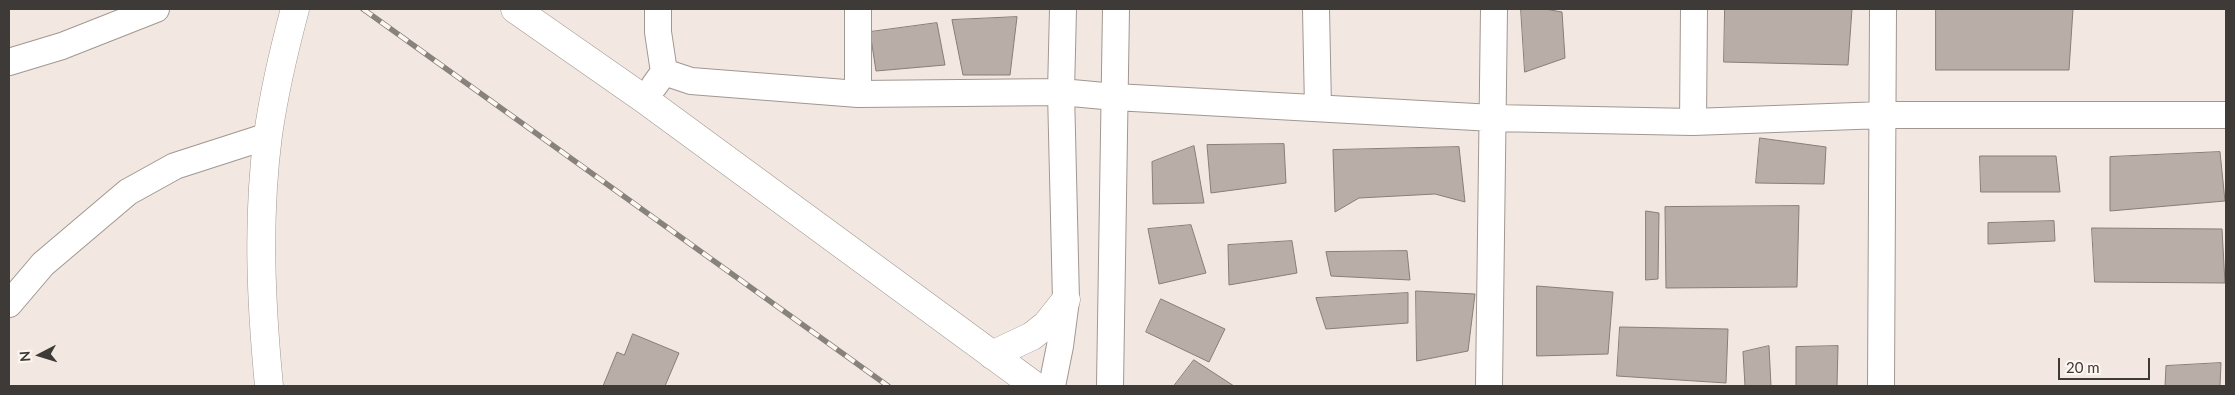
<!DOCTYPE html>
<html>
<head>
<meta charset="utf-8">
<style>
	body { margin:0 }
	#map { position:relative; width:2235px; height:395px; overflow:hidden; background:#f3e8e1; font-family:Lato,sans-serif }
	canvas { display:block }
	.frame { position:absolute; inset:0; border:10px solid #3e3a37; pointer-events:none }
	.north { position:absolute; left:15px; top:330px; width:50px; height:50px; -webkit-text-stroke:4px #fef6f0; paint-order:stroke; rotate:265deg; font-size:14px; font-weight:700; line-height:20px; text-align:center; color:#3e3a37 }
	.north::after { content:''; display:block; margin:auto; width:18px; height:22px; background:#3e3a37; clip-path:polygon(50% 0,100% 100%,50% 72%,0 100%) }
	.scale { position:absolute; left:2058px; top:358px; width:92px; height:22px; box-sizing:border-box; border:2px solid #3e3a37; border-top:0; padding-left:6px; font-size:15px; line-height:18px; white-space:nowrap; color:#3e3a37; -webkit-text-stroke:4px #fef6f0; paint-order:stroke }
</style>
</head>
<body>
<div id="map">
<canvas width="2235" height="395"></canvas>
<div class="frame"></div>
<div class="north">N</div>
<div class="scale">20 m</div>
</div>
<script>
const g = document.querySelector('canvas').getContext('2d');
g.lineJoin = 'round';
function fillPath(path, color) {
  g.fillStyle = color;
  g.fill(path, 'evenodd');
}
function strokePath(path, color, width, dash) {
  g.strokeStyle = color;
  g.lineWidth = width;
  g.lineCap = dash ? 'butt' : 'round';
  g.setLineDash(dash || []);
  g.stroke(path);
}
const building = new Path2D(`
	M 1521,9 L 1545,9 L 1562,12 L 1565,58 L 1525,72 Z
	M 1725,9 L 1852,9 L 1848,65 L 1724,62 Z
	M 1936,9 L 2073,9 L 2069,70 L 1936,70 Z
	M 1017,17 L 1010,75 L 963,75 L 952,20 Z
	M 937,23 L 945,65 L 876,71 L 870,32 Z
	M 1760,138 L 1826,147 L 1824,184 L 1756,183 Z
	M 1284,144 L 1286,183 L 1211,193 L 1207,145 Z
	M 1194,146 L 1204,203 L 1153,204 L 1152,162 Z
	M 1459,147 L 1465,202 L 1435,194 L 1359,198 L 1335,212 L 1333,150 Z
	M 2220,152 L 2225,201 L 2110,211 L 2110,157 Z
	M 1980,156 L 2056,156 L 2060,192 L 1981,192 Z
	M 1799,206 L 1797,287 L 1666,288 L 1665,207 Z
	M 1646,211 L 1659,213 L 1658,279 L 1646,280 Z
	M 2054,221 L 2055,241 L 1988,244 L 1988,223 Z
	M 1191,225 L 1206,273 L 1159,284 L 1148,229 Z
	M 2092,228 L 2222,229 L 2225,283 L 2095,282 Z
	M 1292,241 L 1297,273 L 1229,285 L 1228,245 Z
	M 1407,251 L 1410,280 L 1331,276 L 1326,252 Z
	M 1537,286 L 1613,292 L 1608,354 L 1537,356 Z
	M 1416,291 L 1475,294 L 1468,351 L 1417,361 Z
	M 1408,293 L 1408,323 L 1326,329 L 1316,298 Z
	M 1161,299 L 1225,329 L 1209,362 L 1146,332 Z
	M 1620,327 L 1728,329 L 1726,383 L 1617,376 Z
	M 633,334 L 679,353 L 665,386 L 603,386 L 617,352 L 624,355 Z
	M 1769,346 L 1771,386 L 1745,386 L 1743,352 Z
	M 1838,346 L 1837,386 L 1796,386 L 1796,347 Z
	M 1194,360 L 1234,386 L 1174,386 Z
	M 2221,363 L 2220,386 L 2165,386 L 2166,366 Z`);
const minor = new Path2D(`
	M 858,9 L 858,94
	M 1316,9 L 1318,108
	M 9,62 L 62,46 L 156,9
	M 664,72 L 691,81 L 858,94 L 1061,92 L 1115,97 L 1493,118 L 1693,122 L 1883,115 L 2226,115
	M 654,86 L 664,72 L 658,32 L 658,9
	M 1693,122 L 1694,9
	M 9,304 L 43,264 L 128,192 L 175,166 L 268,136
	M 1052,386 L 1060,346 L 1066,300 L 1061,92 L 1063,9
	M 1110,386 L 1116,9
	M 1489,386 L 1494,9
	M 1881,386 L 1883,9`);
const tertiary = new Path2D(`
	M 515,9 L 644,99 L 1035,386
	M 992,355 L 1032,336 L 1046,325 L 1066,300
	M 269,386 C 261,303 257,219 268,135 C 274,93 284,50 295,9`);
const rail = new Path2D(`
	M 363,9 L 888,386`);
fillPath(building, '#b8aea7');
strokePath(building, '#877e77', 1);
strokePath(minor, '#a09790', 28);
strokePath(tertiary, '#a09790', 29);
strokePath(minor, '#fff', 26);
strokePath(tertiary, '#fff', 28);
strokePath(rail, '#88827d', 5.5);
strokePath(rail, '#fef6f0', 4, [11]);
</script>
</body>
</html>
